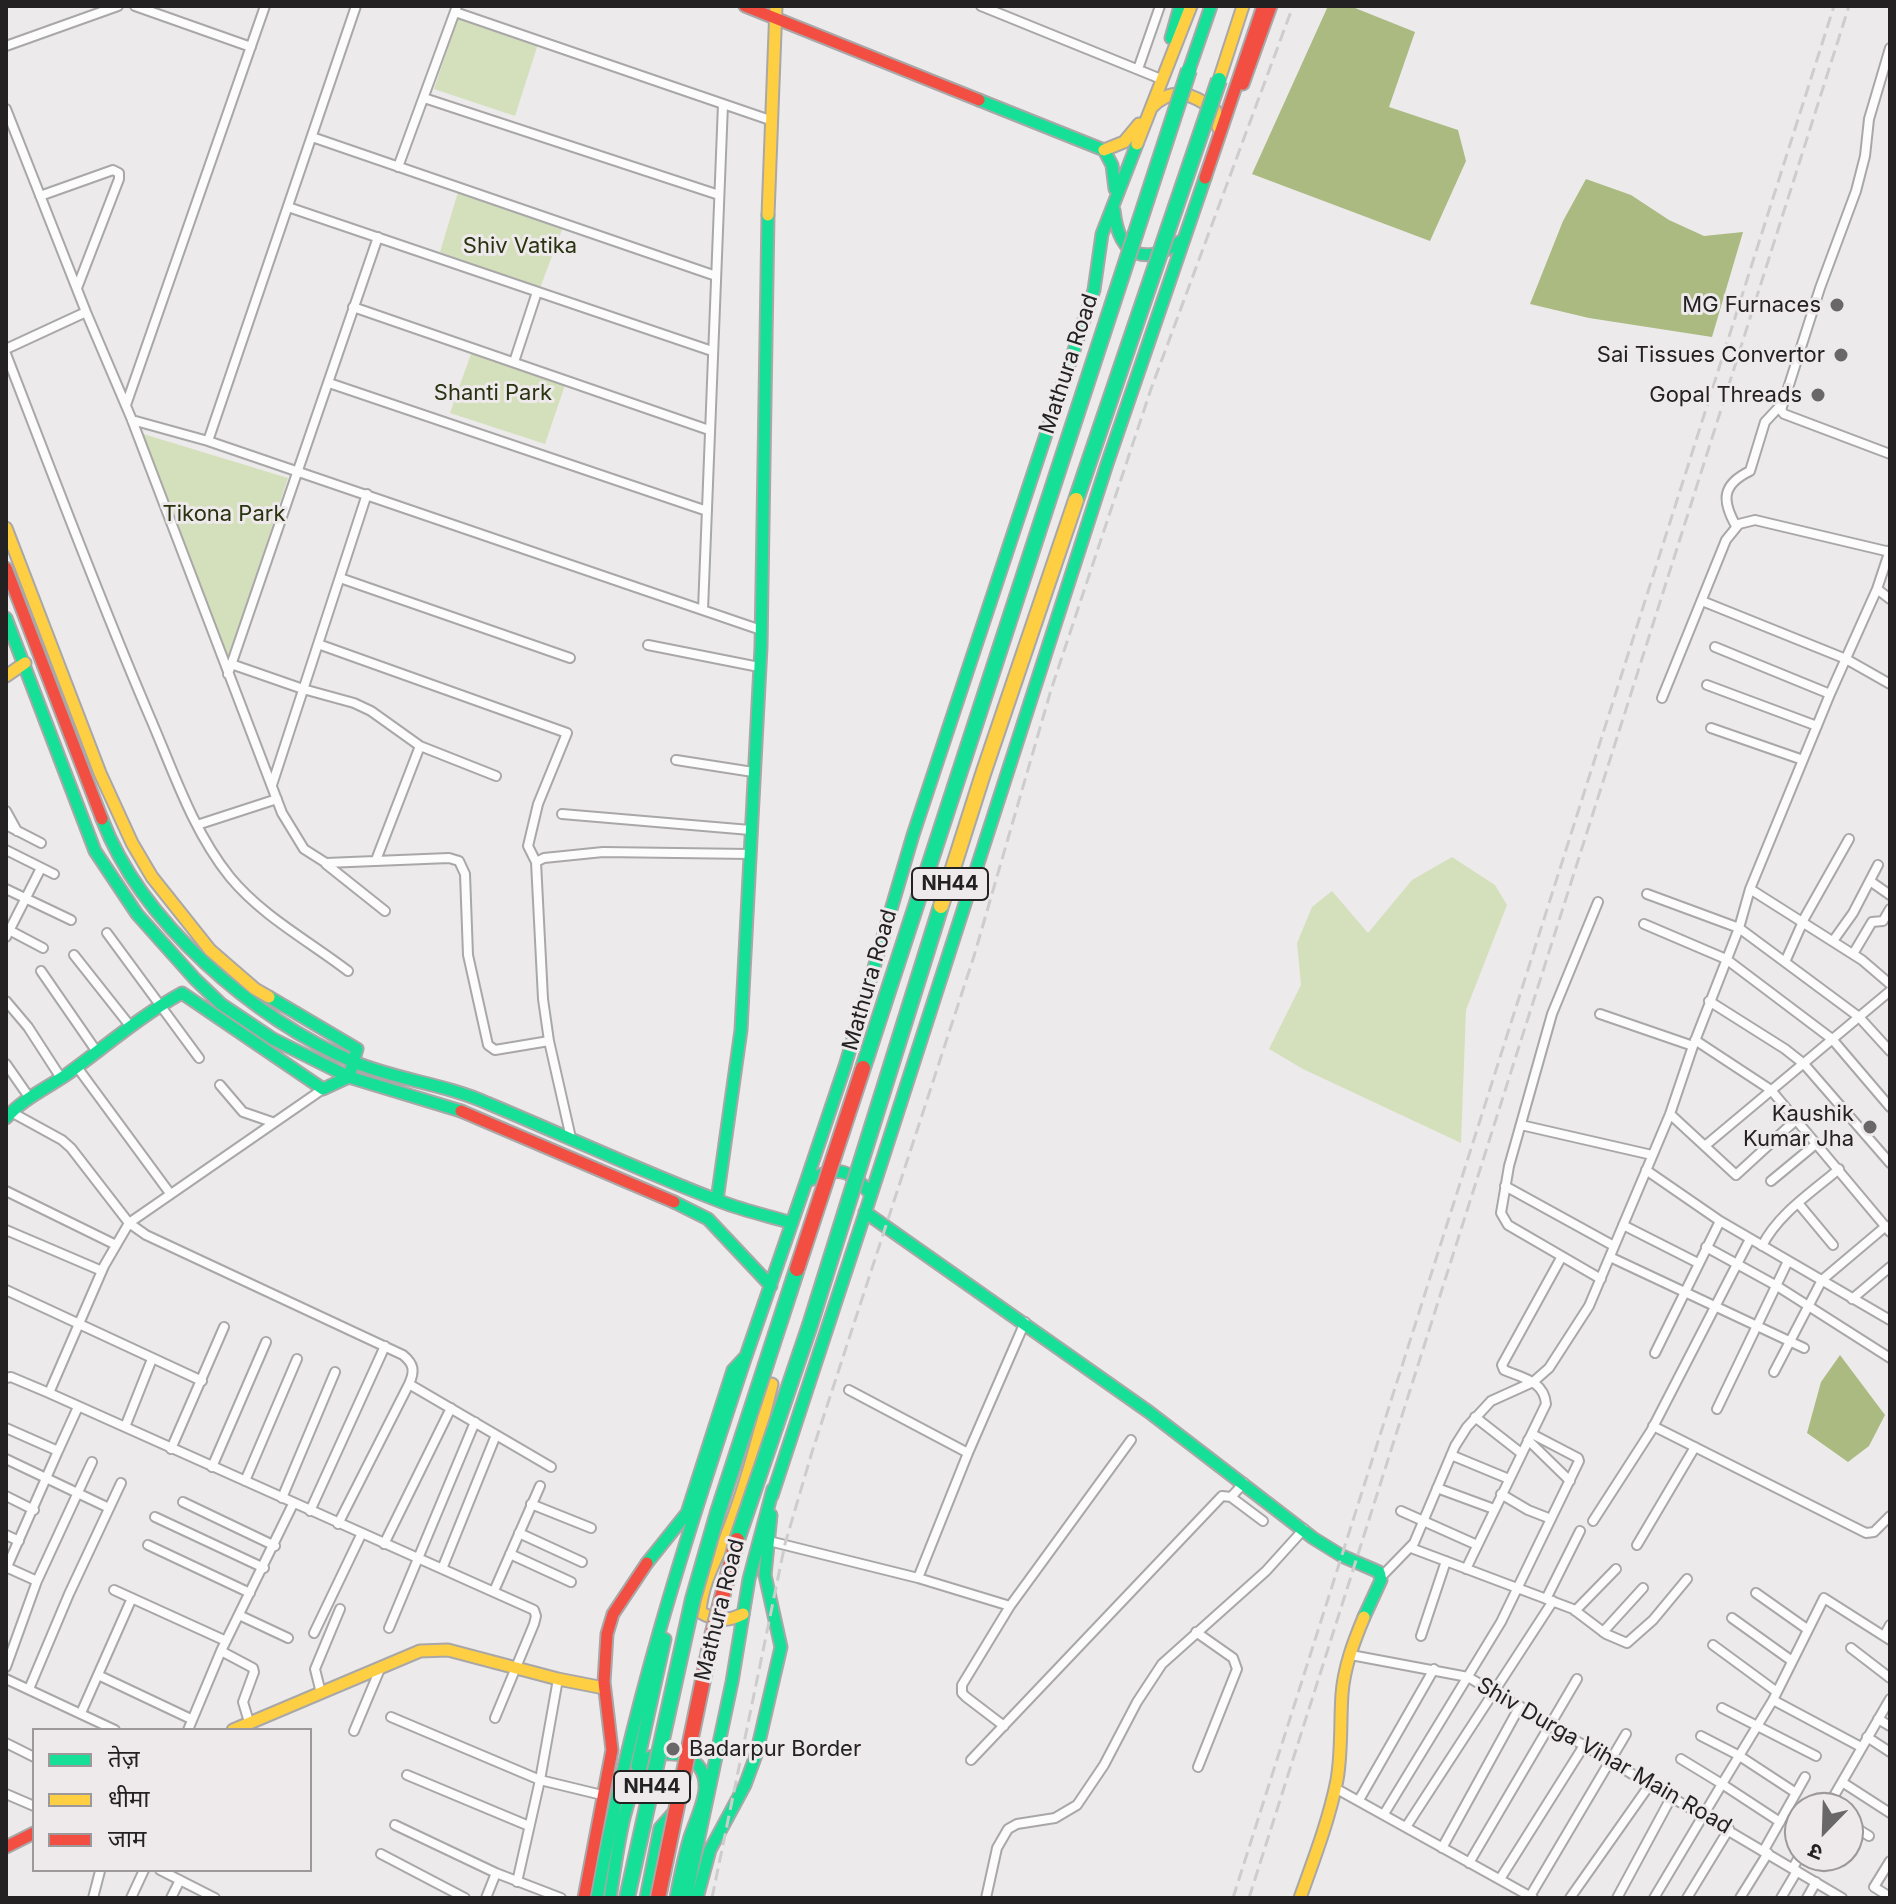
<!DOCTYPE html>
<html>
<head>
<meta charset="utf-8">
<style>
	body { margin:0 }
	#map { position:relative; width:1896px; height:1904px; overflow:hidden; background:#edeaeb; font-family:Inter,"Noto Sans Devanagari",sans-serif }
	canvas { display:block }
	.frame { position:absolute; inset:0; border:8px solid #232122; pointer-events:none }
	.legend { position:absolute; left:32px; top:1728px; width:280px; height:144px; box-sizing:border-box; background:#eee9ea; border:2px solid #9d999a; margin:0; padding:10px 14px; list-style:none; font-size:24px; color:#232122 }
	.legend li { display:flex; align-items:center; gap:16px; height:40px }
	.legend b { width:40px; border:2px solid #9d999a }
	.north { position:absolute; left:1784px; top:1792px; width:80px; height:80px; box-sizing:border-box; background:#eee9ea; border:2px solid #9d999a; border-radius:50%; rotate:203deg; font-size:22px; font-weight:700; line-height:32px; text-align:center; color:#232122 }
	.north::after { content:''; display:block; margin:auto; width:28px; height:36px; background:#6a6768; clip-path:polygon(50% 0,100% 100%,50% 72%,0 100%) }
</style>
</head>
<body>
<div id="map">
<canvas width="1896" height="1904"></canvas>
<div class="frame"></div>
<ul class="legend">
<li><b style="height:10px;background:#16e098"></b>तेज़</li>
<li><b style="height:10px;background:#ffcf43"></b>धीमा</li>
<li><b style="height:10px;background:#f24e42"></b>जाम</li>
</ul>
<div class="north">उ</div>
</div>
<script>
const g = document.querySelector('canvas').getContext('2d');
g.lineJoin = 'round';
function fillPath(path, color) {
  g.fillStyle = color;
  g.fill(path, 'evenodd');
}
function strokePath(path, color, width, dash) {
  g.strokeStyle = color;
  g.lineWidth = width;
  g.lineCap = dash ? 'butt' : 'round';
  g.setLineDash(dash || []);
  g.stroke(path);
}
function write(font, color, halo, rows, align = 'center') {
  g.font = font + ' Inter,sans-serif';
  g.lineWidth = 6;
  g.setLineDash([]);
  g.textBaseline = 'middle';
  g.strokeStyle = halo;
  g.fillStyle = color;
  for (const [text, x, y, turn = 0] of rows) {
    g.save();
    g.translate(x, y);
    g.rotate((+turn || 0) * Math.PI / 180);
    g.textAlign = isNaN(turn) ? turn : align;
    if (halo) g.strokeText(text, 0, 0);
    g.fillText(text, 0, 0);
    g.restore();
  }
}
const green = new Path2D(`
	M 458,18 L 538,44 L 515,116 L 434,89 Z
	M 458,192 L 563,227 L 540,288 L 440,252 Z
	M 472,351 L 565,385 L 545,444 L 450,413 Z
	M 140,433 L 288,478 L 229,658 Z
	M 1452,857 L 1495,885 L 1507,905 L 1466,1010 L 1461,1143 L 1303,1069 L 1269,1049 L 1301,985 L 1297,943 L 1312,907 L 1332,891 L 1368,933 L 1412,880 Z`);
const water = new Path2D(`
	M 1328,6 L 1350,6 L 1415,32 L 1389,107 L 1458,130 L 1466,161 L 1430,241 L 1252,174 Z
	M 1586,179 L 1631,195 L 1669,220 L 1704,236 L 1743,232 L 1712,337 L 1589,318 L 1530,304 L 1563,221 Z
	M 1840,1355 L 1885,1415 L 1869,1446 L 1848,1462 L 1807,1433 L 1821,1382 Z`);
const street = new Path2D(`
	M 135,6 L 251,47
	M 981,6 L 1161,79
	M 455,12 L 770,120
	M 6,46 L 118,6
	M 1890,48 L 1869,119 L 1865,156 L 1856,191 L 1820,288 L 1781,410 L 1784,414 L 1890,454
	M 1138,69 L 1160,6
	M 424,98 L 719,195
	M 6,109 L 86,312 L 132,420 L 282,813 L 304,849 L 326,863 L 449,858 L 459,861 L 465,874 L 468,955 L 488,1045 L 495,1050 L 549,1041
	M 312,137 L 716,276
	M 398,167 L 457,6
	M 40,196 L 113,170 L 119,173 L 119,179 L 77,288
	M 288,207 L 712,351
	M 353,307 L 709,430
	M 6,349 L 86,312
	M 6,354 C 53,475 98,596 149,715 C 173,770 192,830 230,877 C 262,916 309,941 348,971
	M 514,362 L 537,292
	M 329,383 L 707,511
	M 126,405 L 265,6
	M 132,420 L 208,441 L 761,630
	M 208,441 L 356,6
	M 1736,526 C 1722,501 1721,485 1750,471 L 1765,422 L 1780,406
	M 1890,550 L 1877,589 L 1890,599
	M 340,578 L 570,658
	M 1702,601 L 1846,659 L 1890,684
	M 703,610 L 723,104
	M 318,644 L 567,733 L 538,804 L 528,846 L 536,862
	M 648,645 L 759,667
	M 1715,647 L 1830,694
	M 231,664 L 303,689 L 354,703 L 371,711 L 420,746 L 496,776
	M 228,674 L 378,237
	M 1707,685 L 1817,726
	M 1662,698 L 1726,540 L 1739,524 L 1755,520 L 1890,552
	M 1711,728 L 1803,760
	M 676,760 L 753,772
	M 272,785 L 367,494
	M 6,811 L 17,831
	M 562,814 L 750,830
	M 6,825 L 41,843
	M 197,825 L 277,799
	M 6,850 L 54,874
	M 376,860 L 420,746
	M 326,864 L 385,911
	M 1870,881 L 1890,895
	M 6,889 L 71,920
	M 1750,889 L 1862,960 L 1890,984
	M 1647,894 L 1739,928 L 1859,1017 L 1890,1051
	M 1598,902 L 1552,1014 L 1509,1166 L 1501,1213 L 1508,1225 L 1601,1279
	M 1644,924 L 1726,959 L 1832,1039 L 1890,1107
	M 7,929 L 43,948
	M 107,933 L 199,1058
	M 6,937 L 41,868
	M 1833,941 L 1853,913 L 1878,865
	M 1853,954 L 1872,922 L 1883,921 L 1890,909
	M 74,955 L 131,1027
	M 1785,962 L 1805,917 L 1849,839
	M 41,971 L 97,1052
	M 6,1001 L 28,1027 L 61,1078
	M 1709,1001 L 1785,1049 L 1804,1064 L 1890,1163
	M 1600,1014 L 1693,1046
	M 1695,1040 L 1771,1090 L 1890,1232
	M 6,1064 L 29,1097
	M 77,1067 L 169,1192
	M 220,1085 L 243,1112 L 272,1122
	M 11,1112 L 62,1140 L 71,1148 L 129,1223 L 146,1235 L 403,1355 C 414,1364 415,1371 409,1384 L 338,1524
	M 1670,1114 L 1736,1175 L 1797,1119
	M 1521,1125 L 1652,1155
	M 571,1138 L 549,1041 L 543,999 L 536,862 L 544,858 L 603,852 L 749,854
	M 1706,1145 L 1890,991
	M 1646,1170 L 1720,1221 L 1890,1320
	M 1771,1181 L 1817,1143
	M 1505,1186 L 1614,1246
	M 6,1191 L 114,1244
	M 1798,1203 L 1833,1245
	M 1623,1225 L 1698,1263
	M 6,1230 L 102,1271
	M 1762,1246 C 1778,1214 1812,1192 1839,1169
	M 1706,1247 L 1777,1286 L 1890,1358
	M 1610,1257 L 1804,1348
	M 6,1290 L 202,1381
	M 1852,1299 L 1890,1267
	M 1655,1353 L 1720,1221
	M 1774,1372 L 1822,1280 L 1886,1226
	M 6,1378 L 11,1377 L 49,1393 L 534,1610 L 536,1616 L 534,1624 L 495,1718
	M 409,1384 L 551,1467
	M 849,1390 L 968,1453
	M 49,1393 L 104,1266 L 129,1223 L 323,1089
	M 1717,1409 L 1788,1261
	M 1475,1417 L 1521,1453
	M 1653,1426 L 1866,1533 L 1874,1532 L 1890,1516
	M 125,1427 L 152,1359
	M 6,1428 L 58,1451 L 6,1569
	M 1528,1440 L 1570,1481
	M 171,1449 L 224,1327
	M 58,1451 L 78,1407
	M 1451,1455 L 1509,1479
	M 6,1459 L 109,1508
	M 212,1467 L 266,1342
	M 245,1481 L 297,1359
	M 1437,1488 L 1494,1509
	M 1501,1494 L 1528,1510 L 1551,1519
	M 6,1496 L 34,1510
	M 1231,1497 L 1263,1521
	M 282,1498 L 335,1372
	M 183,1502 L 275,1546
	M 531,1504 L 591,1528
	M 310,1511 L 385,1346
	M 1401,1511 L 1477,1545
	M 155,1517 L 264,1568
	M 1593,1521 L 1651,1431 L 1750,1239
	M 519,1533 L 582,1562
	M 6,1535 L 19,1541
	M 769,1541 L 918,1578 L 1010,1606
	M 384,1544 L 451,1408
	M 148,1545 L 250,1593
	M 1637,1545 L 1695,1447
	M 1411,1548 L 1573,1609 L 1606,1634 L 1627,1643 L 1653,1620 L 1687,1579
	M 510,1554 L 571,1582
	M 6,1567 L 37,1581
	M 442,1569 L 496,1435
	M 1466,1569 L 1546,1404 C 1544,1381 1523,1378 1504,1370 L 1502,1365 L 1561,1258
	M 1381,1577 L 1414,1543 L 1455,1446 L 1467,1427 L 1491,1401 L 1533,1382 L 1549,1368 L 1589,1306 L 1670,1114 L 1693,1046 L 1739,928 L 1750,889 L 1830,694 L 1877,589
	M 918,1578 L 968,1453 L 1025,1322
	M 114,1590 L 226,1641
	M 494,1591 L 540,1486
	M 1756,1593 L 1807,1629
	M 1546,1599 L 1580,1531
	M 1575,1611 L 1616,1569
	M 239,1615 L 288,1638
	M 1732,1618 L 1792,1661
	M 389,1628 L 475,1422
	M 1196,1632 L 1233,1658 L 1237,1669 L 1198,1767
	M 1603,1632 L 1643,1588
	M 314,1633 L 361,1535
	M 1421,1636 L 1446,1561
	M 1884,1636 L 1890,1625
	M 1713,1645 L 1777,1692
	M 1851,1648 L 1890,1678
	M 221,1651 L 253,1668 L 254,1672 L 243,1702 L 249,1722
	M 1351,1655 L 1468,1677 L 1842,1898
	M 6,1667 L 37,1581 L 92,1462
	M 98,1675 L 191,1719
	M 6,1679 L 115,1730
	M 29,1689 L 69,1594 L 121,1483
	M 321,1693 L 315,1669 L 340,1609
	M 1773,1700 L 1861,1747
	M 1722,1708 L 1816,1756
	M 81,1713 L 132,1598
	M 391,1717 L 540,1780 L 602,1795
	M 1878,1719 L 1890,1726
	M 1004,1726 L 966,1697 L 962,1693 L 962,1685 L 1010,1606 L 1131,1440
	M 188,1730 L 221,1651 L 293,1504
	M 354,1731 L 380,1669
	M 1701,1736 L 1738,1755 L 1796,1793
	M 1867,1737 L 1890,1752
	M 6,1743 L 34,1757
	M 1681,1759 L 1722,1784 L 1773,1700 L 1824,1598 L 1890,1640
	M 971,1760 L 1222,1496 L 1231,1497 L 1244,1483
	M 407,1775 L 529,1826
	M 1842,1782 L 1890,1813
	M 1335,1788 L 1533,1898
	M 6,1794 L 34,1806
	M 1359,1800 L 1434,1669
	M 1827,1808 L 1890,1699
	M 1384,1814 L 1501,1622 L 1579,1461 L 1578,1458 L 1532,1434
	M 1848,1823 L 1869,1836
	M 395,1825 L 496,1873 L 561,1898
	M 1406,1827 L 1553,1601
	M 1442,1848 L 1520,1706
	M 1764,1850 L 1805,1777
	M 381,1854 L 465,1898
	M 1890,1861 L 1874,1887 L 1890,1897
	M 1469,1863 L 1577,1679
	M 1793,1868 L 1800,1855
	M 160,1870 L 215,1898
	M 1500,1879 L 1585,1744
	M 517,1882 L 540,1780 L 558,1679
	M 93,1898 L 100,1871
	M 131,1898 L 144,1870
	M 171,1898 L 180,1880
	M 486,1898 L 496,1873
	M 986,1898 L 997,1848 L 1008,1829 L 1017,1824 L 1055,1818 L 1077,1805 L 1104,1765 L 1137,1702 L 1162,1664 L 1266,1571 L 1304,1529
	M 1529,1898 L 1626,1734
	M 1570,1898 L 1651,1783
	M 1617,1898 L 1672,1796
	M 1654,1898 L 1722,1784 L 1780,1822
	M 1687,1898 L 1729,1829
	M 1740,1898 L 1768,1853
	M 1781,1898 L 1797,1871
	M 1807,1898 L 1816,1882`);
const fast = new Path2D(`
	M 1171,38 L 1180,6
	M 1189,70 L 1211,6
	M 979,100 L 1104,150 L 1112,165 L 1115,189
	M 1114,210 C 1119,258 1146,267 1184,239
	M 6,618 L 95,851 L 137,914 L 195,979 L 221,1004 L 273,1039 L 349,1077 L 461,1111
	M 102,819 C 141,922 254,1019 354,1062 C 397,1080 445,1084 487,1103 C 566,1136 643,1172 722,1202 C 745,1211 769,1216 792,1223
	M 6,1118 C 23,1099 45,1089 66,1075 C 105,1047 140,1016 182,993 L 323,1089 L 349,1077 L 357,1049 L 269,997
	M 806,1182 L 845,1066 L 913,835 L 1094,290 L 1102,234 L 1137,144
	M 871,1195 L 1107,464 L 1205,178
	M 717,1200 L 741,1030 L 761,647 L 768,215
	M 674,1202 L 708,1219 L 771,1286
	M 865,1212 L 1149,1412 L 1313,1538 L 1342,1556 L 1379,1572 L 1381,1580 L 1364,1617
	M 647,1563 L 687,1513 L 733,1370 L 746,1356 L 806,1182 C 835,1165 851,1168 871,1195 L 772,1496
	M 637,1766 L 665,1639
	M 597,1898 C 629,1713 687,1534 746,1356
	M 610,1898 C 618,1850 622,1802 646,1759 C 671,1747 707,1755 705,1789 C 704,1804 695,1822 690,1837 C 684,1857 680,1877 676,1898
	M 646,1898 L 660,1828 L 675,1811
	M 686,1898 L 732,1682 L 749,1579 L 773,1489
	M 697,1898 L 710,1850 L 745,1785 L 756,1755 L 781,1647 L 765,1575 L 771,1515`);
const slow = new Path2D(`
	M 1219,80 L 1243,6
	M 1152,107 C 1173,85 1193,94 1215,110 L 1218,127
	M 1137,144 L 1191,6
	M 1104,150 L 1124,142 L 1139,124
	M 768,215 L 776,6
	M 6,528 L 100,773 L 132,843 L 152,877 L 210,950 L 255,989 L 269,997
	M 6,676 L 25,663
	M 743,1614 C 727,1622 715,1621 700,1612 C 702,1581 718,1557 729,1529 C 747,1482 760,1433 772,1384
	M 233,1730 L 420,1651 L 448,1650 L 558,1679 L 604,1688
	M 1300,1898 C 1314,1859 1329,1820 1337,1780 C 1342,1751 1340,1722 1342,1694 C 1344,1667 1354,1641 1364,1617`);
const jam = new Path2D(`
	M 745,6 L 979,100
	M 1243,84 L 1271,6
	M 1205,178 L 1263,6
	M 6,568 L 102,819
	M 461,1111 L 674,1202
	M 6,1847 L 34,1833
	M 584,1898 L 612,1750 L 604,1682 L 607,1634 L 613,1614 L 647,1563`);
const rail = new Path2D(`
	M 712,1898 L 785,1544 L 812,1452 L 974,956 L 1051,690 L 1151,389 L 1293,6
	M 1233,1898 L 1834,6
	M 1249,1898 L 1849,6`);
const fastBridge = new Path2D(`
	M 1076,500 L 1219,80
	M 863,1068 L 1189,70
	M 737,1540 L 810,1325 L 941,906
	M 627,1898 L 693,1599 L 718,1512 L 797,1269`);
const slowBridge = new Path2D(`
	M 941,906 L 983,774 L 1076,500`);
const jamBridge = new Path2D(`
	M 797,1269 L 863,1068
	M 658,1898 L 712,1636 L 737,1540`);
const markers = [
	[1837,305,8,"#6a6768"],
	[1841,355,8,"#6a6768"],
	[1818,395,8,"#6a6768"],
	[1870,1127,8,"#6a6768"],
	[673,1749,8,"#6a6768"]
];
const shields = [
	[950,884,76],
	[652,1787,76]
];
const shieldNames = [
	["NH44",950,884],
	["NH44",652,1787]
];
const parkNames = [
	["Shiv Vatika",520,246],
	["Shanti Park",493,393],
	["Tikona Park",224,514]
];
const poiNames = [
	["MG Furnaces",1821,305],
	["Sai Tissues Convertor",1825,355],
	["Gopal Threads",1802,395],
	["Kaushik",1854,1114],
	["Kumar Jha",1854,1139],
	["Badarpur Border",689,1749,"left"]
];
const streetNames = [
	["Mathura Road",1069,364,-72],
	["Mathura Road",870,980,-74],
	["Mathura Road",720,1610,-76],
	["Shiv Durga Vihar Main Road",1604,1756,30]
];
fillPath(green, '#d4e0bb');
fillPath(water, '#aaba81');
strokePath(street, '#a9a7a8', 12);
strokePath(fast, '#a9a7a8', 15);
strokePath(slow, '#a9a7a8', 15);
strokePath(jam, '#a9a7a8', 15);
strokePath(street, '#fcfcfc', 8);
strokePath(fast, '#16e098', 11);
strokePath(slow, '#ffcf43', 11);
strokePath(jam, '#f24e42', 11);
strokePath(rail, '#cecdce', 3, [12, 6]);
strokePath(fastBridge, '#a9a7a8', 18, []);
strokePath(slowBridge, '#a9a7a8', 18, []);
strokePath(jamBridge, '#a9a7a8', 18, []);
strokePath(fastBridge, '#16e098', 14);
strokePath(slowBridge, '#ffcf43', 14);
strokePath(jamBridge, '#f24e42', 14);
for (const [x, y, r, color] of markers) {
  const dot = new Path2D();
  dot.arc(x, y, r, 0, 2 * Math.PI);
  g.fillStyle = color;
  g.fill(dot);
  strokePath(dot, '#eee9ea', 3);
}
for (const [x, y, w] of shields) {
  const box = new Path2D();
  box.roundRect(x - w / 2, y - 16, w, 32, 6);
  g.fillStyle = '#eee9ea';
  g.fill(box);
  strokePath(box, '#232122', 2);
}
write('bold 20px', '#232122', null, shieldNames);
write('22px', '#293310', '#eee9ea', parkNames);
write('22px', '#232122', '#eee9ea', poiNames, 'right');
write('22px', '#232122', '#eee9ea', streetNames);
</script>
</body>
</html>
